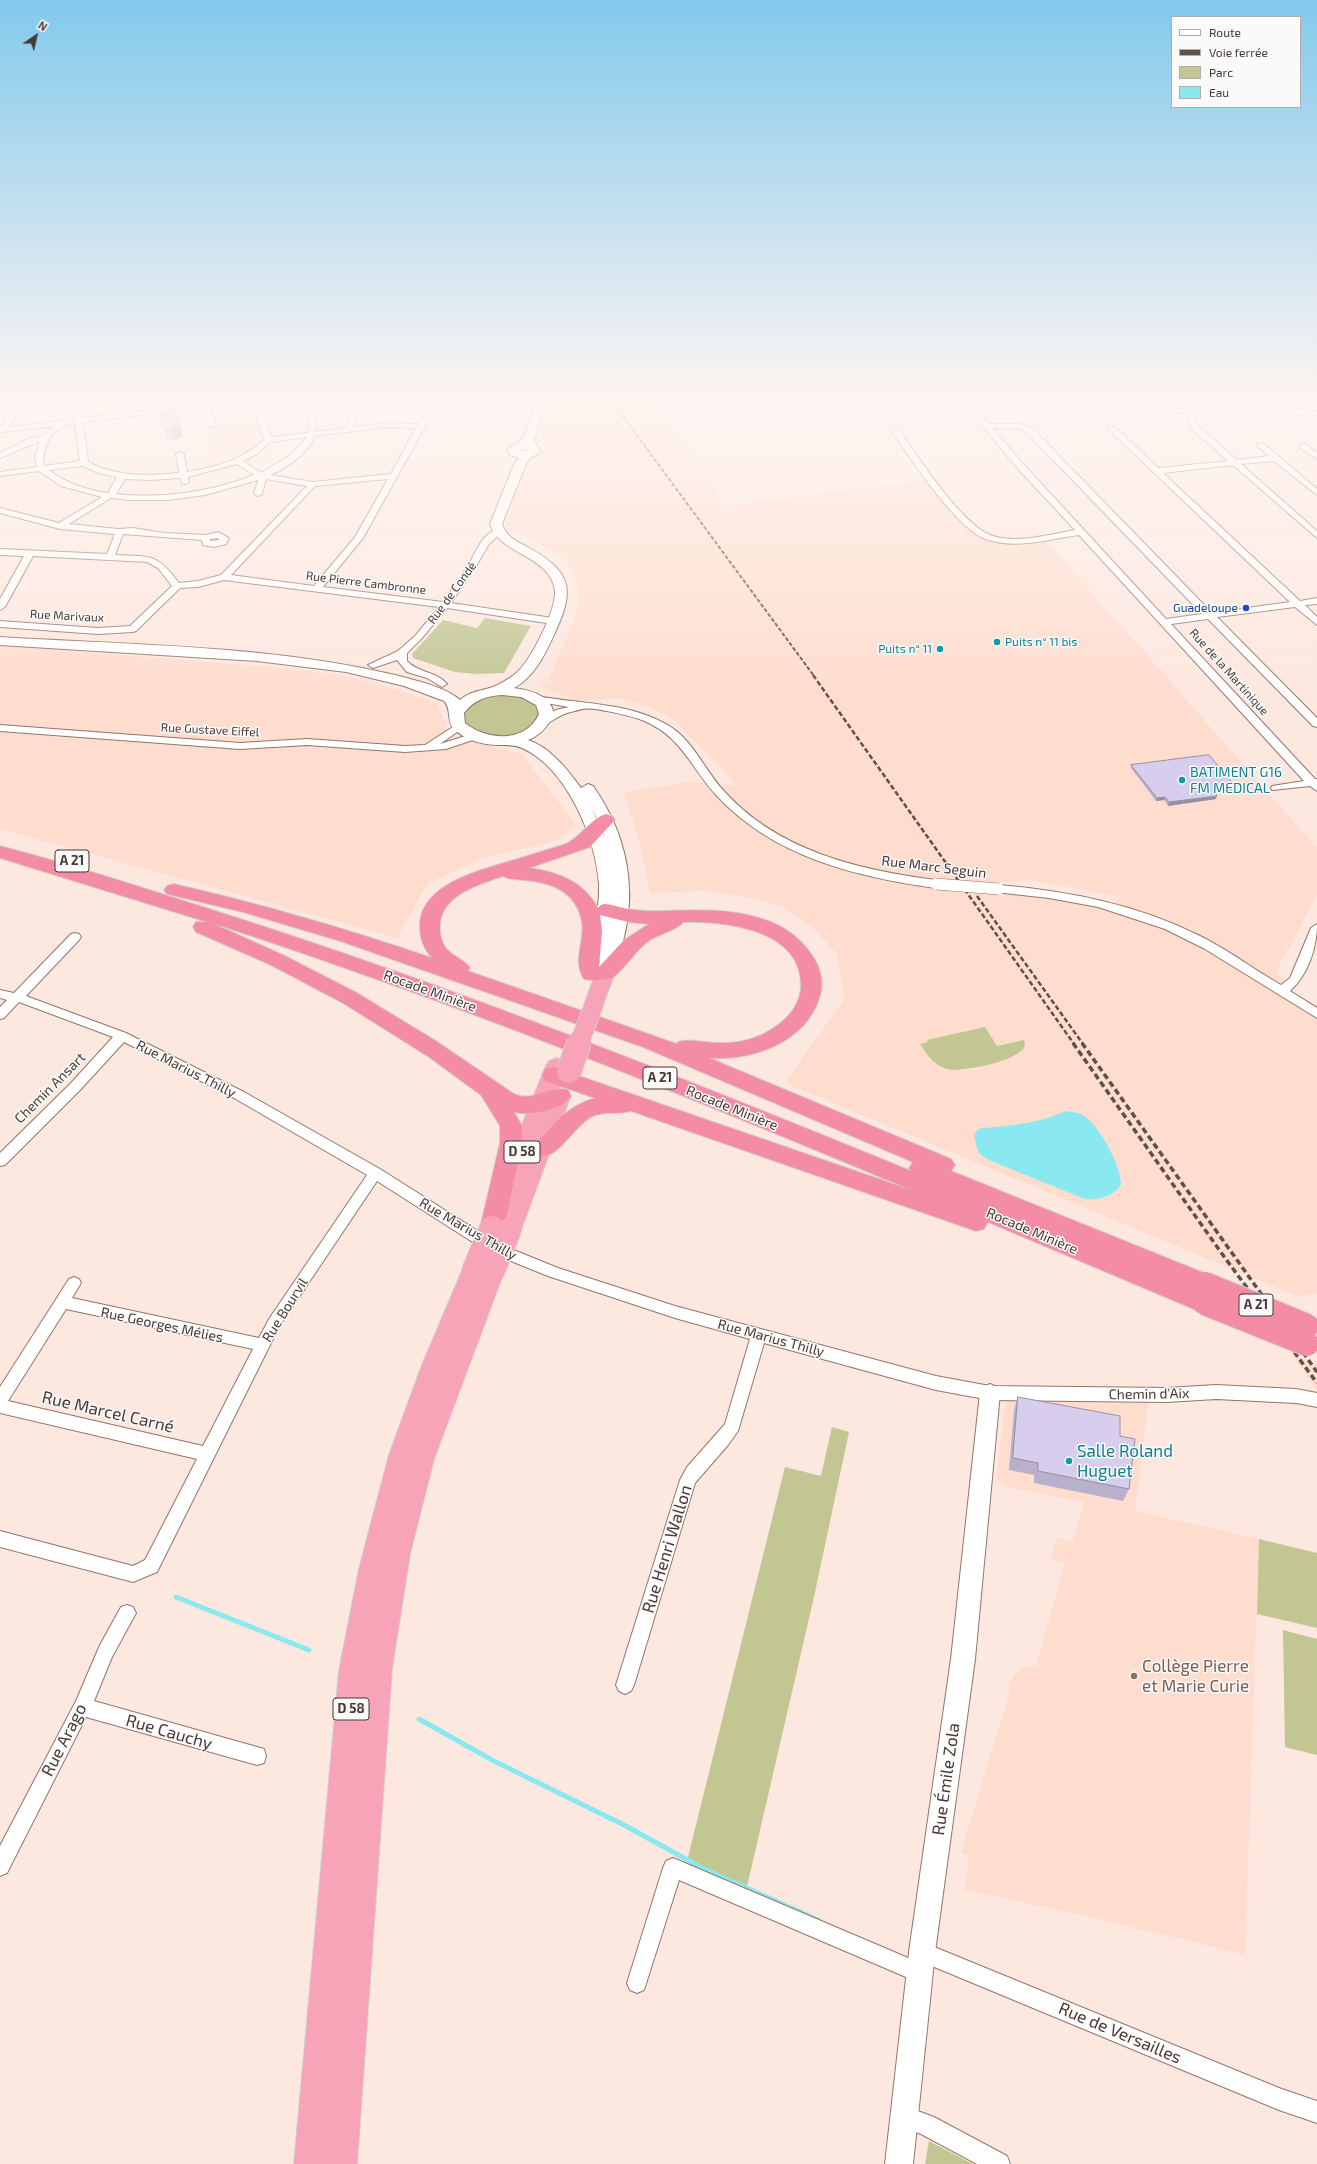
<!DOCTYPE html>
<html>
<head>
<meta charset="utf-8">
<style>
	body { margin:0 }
	#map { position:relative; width:1317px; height:2164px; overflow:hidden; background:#fde8df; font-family:"Exo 2",sans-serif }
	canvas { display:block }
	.legend { position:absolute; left:1171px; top:16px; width:130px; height:92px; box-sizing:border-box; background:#fafafa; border:1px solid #b2adaa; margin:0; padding:5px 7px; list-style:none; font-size:12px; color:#473933 }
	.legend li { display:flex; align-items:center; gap:8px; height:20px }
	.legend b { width:20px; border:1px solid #b2adaa }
	.north { position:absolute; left:16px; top:16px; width:40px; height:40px; -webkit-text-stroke:3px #fafafa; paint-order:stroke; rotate:34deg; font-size:11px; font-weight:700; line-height:16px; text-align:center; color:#473933 }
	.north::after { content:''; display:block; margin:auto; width:14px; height:18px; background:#473933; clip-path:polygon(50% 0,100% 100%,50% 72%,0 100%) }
</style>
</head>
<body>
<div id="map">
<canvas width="1317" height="2164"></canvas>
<ul class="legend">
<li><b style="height:5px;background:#fff"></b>Route</li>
<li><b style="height:5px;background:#5f504a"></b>Voie ferrée</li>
<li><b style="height:11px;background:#c1c693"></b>Parc</li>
<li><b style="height:11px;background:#8ae8f1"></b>Eau</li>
</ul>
<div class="north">N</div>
</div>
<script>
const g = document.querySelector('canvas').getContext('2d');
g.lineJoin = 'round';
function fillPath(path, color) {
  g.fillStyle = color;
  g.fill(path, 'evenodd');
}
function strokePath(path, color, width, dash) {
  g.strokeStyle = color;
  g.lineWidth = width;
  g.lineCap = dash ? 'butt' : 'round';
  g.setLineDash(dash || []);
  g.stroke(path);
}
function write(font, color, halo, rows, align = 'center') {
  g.font = font + ' "Exo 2",sans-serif';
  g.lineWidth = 3;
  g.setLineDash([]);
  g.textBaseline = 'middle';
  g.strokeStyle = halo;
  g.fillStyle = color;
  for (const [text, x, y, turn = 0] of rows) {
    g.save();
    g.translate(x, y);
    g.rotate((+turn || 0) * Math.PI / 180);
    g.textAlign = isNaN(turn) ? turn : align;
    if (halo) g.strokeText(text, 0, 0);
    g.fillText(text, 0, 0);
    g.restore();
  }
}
const built = new Path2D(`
	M 80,396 L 152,396 L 154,408 L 141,409 L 140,405 L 132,406 L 133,410 L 83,416 Z
	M 178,396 L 249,396 L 180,405 Z
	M 547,396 L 655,396 L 651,398 L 669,406 L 670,426 L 726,506 L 931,479 L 978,533 L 1010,541 L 1042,536 L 1317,848 L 1317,895 L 1276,972 L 1317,1015 L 1317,1293 L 1299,1297 L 785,1083 L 844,999 L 837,954 L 813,928 L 782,906 L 744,896 L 704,891 L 650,893 L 640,844 L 624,792 L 688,782 L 738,786 L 674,720 L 651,707 L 619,698 L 576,701 L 538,685 L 548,681 L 572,626 L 579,604 L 576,575 L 560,556 L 533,540 L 505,529 ZM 1029,880 L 1121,897 L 1111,906 L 980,884 Z
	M 258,421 L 264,439 L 263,442 L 253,451 L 214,456 L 208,427 Z
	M 0,645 L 272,667 L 343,675 L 401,691 L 437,703 L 450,735 L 522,754 L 577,826 L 555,841 L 483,858 L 428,883 L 397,938 L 0,829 Z
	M 1292,1354 L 1317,1364 L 1317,1391 Z
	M 1006,1400 L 1148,1402 L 1135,1511 L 1259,1539 L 1245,1955 L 1091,1917 L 965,1890 L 969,1856 L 961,1853 L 1011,1687 L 1009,1686 L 1010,1682 L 1017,1671 L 1025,1667 L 1036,1665 L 1065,1563 L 1051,1558 L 1057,1537 L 1073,1543 L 1084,1502 L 1004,1486 L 996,1477 Z`);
const green = new Path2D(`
	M 485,618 L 531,626 L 504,673 L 477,674 L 455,672 L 413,658 L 412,654 L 443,620 L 477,628 Z
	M 500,694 C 515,696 534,696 539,714 L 535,724 L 521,733 L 511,736 L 481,735 L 463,723 C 463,700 481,698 500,694 Z
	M 985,1027 L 997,1046 L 1024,1040 L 1025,1046 C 1017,1062 971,1069 953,1070 C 936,1068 929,1058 920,1044 L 928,1042 L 927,1040 Z
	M 832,1427 L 849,1432 L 814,1597 L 745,1895 L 686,1865 L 785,1467 L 821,1476 Z
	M 1259,1539 L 1317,1553 L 1317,1628 L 1257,1614 Z
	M 1283,1630 L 1317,1639 L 1317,1755 L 1285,1747 Z
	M 929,2141 L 973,2164 L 925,2164 Z`);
const water = new Path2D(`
	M 1066,1111 C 1070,1112 1076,1112 1081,1114 C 1097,1121 1122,1167 1121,1185 C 1111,1197 1101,1200 1085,1199 L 991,1161 C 976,1154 977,1149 974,1134 L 981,1128 C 1009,1126 1040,1123 1066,1111 Z`);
const stream = new Path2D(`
	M 176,1597 L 309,1650
	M 419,1719 L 492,1760 L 626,1826 L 702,1868 L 818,1920`);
const minor = new Path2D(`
	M 14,396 L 22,396 L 17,413 L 9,427 L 75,419 L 72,396 L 80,396 L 82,418 L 251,398 L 250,396 L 288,396 L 259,401 L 271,437 L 308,433 L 310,416 L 325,396 L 333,396 L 317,416 L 315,432 L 348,428 L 350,414 L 364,396 L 372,396 L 358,414 L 355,427 L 385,423 L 419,424 L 434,396 L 442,396 L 363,538 L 323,587 L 443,602 C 451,591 459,580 467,568 C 475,554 481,534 498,529 L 502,532 L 489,544 L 475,568 L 451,603 L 553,618 L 558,621 L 553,624 L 447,608 L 422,638 L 407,653 L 407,661 C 418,673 436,671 447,684 L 442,687 L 427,678 L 407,672 L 397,660 L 373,668 L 368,665 L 398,651 L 416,635 L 439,607 L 224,580 L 198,587 L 180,588 L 136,631 L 133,632 L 98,634 L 0,627 L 0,621 L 98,628 L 130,626 L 172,586 L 158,568 L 147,562 L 33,556 L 5,607 L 0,610 L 0,599 L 24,556 L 0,555 L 0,549 L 107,554 L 115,534 L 60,529 L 0,513 L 0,508 L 59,523 L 102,497 L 61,486 L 39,471 L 0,476 L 0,472 L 37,467 L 35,457 L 40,441 L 0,458 L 0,453 L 30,438 L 43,436 L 54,426 L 0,432 L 0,428 L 9,413 ZM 252,402 L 264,440 C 242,460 216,467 187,472 L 184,454 L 180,452 L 176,454 L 179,473 C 147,476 117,477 88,462 L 83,422 L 203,408 L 208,425 L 212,427 L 216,425 L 210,407 ZM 75,423 L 80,461 L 44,466 C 41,444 54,426 75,423 ZM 385,427 L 416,428 L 391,474 L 313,482 L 270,475 C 287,468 307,454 315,436 ZM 307,437 L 291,455 L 261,473 L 243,461 L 257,454 L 270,442 ZM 237,464 L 254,475 C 211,492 162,499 116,494 L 125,479 L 151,480 L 180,478 L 182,484 L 185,484 L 189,482 L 188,477 ZM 83,466 L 98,473 L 117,477 L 108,493 C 85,490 67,483 48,470 ZM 266,479 L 307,486 L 221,575 L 198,581 L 179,583 C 157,553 151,557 115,555 L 123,534 L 202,540 L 203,545 L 214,547 L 226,544 L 229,538 L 218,532 L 206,535 L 164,533 L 133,528 L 118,529 L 69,524 L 111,498 L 130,500 L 168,500 L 205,495 L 258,480 L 254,494 L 258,496 L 262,494 ZM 388,479 L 355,537 L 314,586 L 231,575 L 315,486 ZM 217,538 L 220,540 L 210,541 L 210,539 Z
	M 663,396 L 671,396 L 665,400 L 661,398 Z
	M 841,396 L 888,399 L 965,396 L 971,403 L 1100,396 L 1156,407 L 1182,409 L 1175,396 L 1183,396 L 1189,409 L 1273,404 L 1274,396 L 1282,396 L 1280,403 L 1291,409 L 1317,411 L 1317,415 L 1295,414 L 1277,408 L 1192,413 L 1199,427 L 1237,460 L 1269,456 L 1256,445 L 1263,443 L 1317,489 L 1317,495 L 1274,461 L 1241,464 L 1317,531 L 1317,538 L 1233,465 L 1163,473 L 1300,601 L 1317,598 L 1317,604 L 1305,605 L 1317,617 L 1317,625 L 1295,607 L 1217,617 L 1317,718 L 1317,727 L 1313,726 L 1208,619 L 1171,624 L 1315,779 L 1317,779 L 1317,791 L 1310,786 L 1272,790 L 1271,788 L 1272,786 L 1304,781 L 1079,535 C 1050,539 1017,549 988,540 C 958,531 911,459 892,432 L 893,430 L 899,430 C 918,457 963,527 993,536 C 1018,544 1050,534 1075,530 L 1019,470 L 961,400 C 937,401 858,410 841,396 ZM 1087,398 L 1156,411 L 1184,413 L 1193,430 L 1228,461 L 1158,468 L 1115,427 L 1108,429 L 1290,602 L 1212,613 L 1032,428 L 1019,424 L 989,424 L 974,407 L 1072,402 ZM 992,428 L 1018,428 L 1026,432 L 1202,614 L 1166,619 L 1025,466 Z
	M 1300,444 L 1306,444 L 1317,453 L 1317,459 L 1300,448 Z
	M 537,696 C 579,704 625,702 664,723 C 692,737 703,768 723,790 C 777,851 859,870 936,880 L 942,884 L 936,888 C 856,877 774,857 717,796 C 690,767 682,736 642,720 C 631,716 591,706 582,709 C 576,711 568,712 562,715 C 555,718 549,725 540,723 L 540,719 L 556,710 L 569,707 L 534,701 L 532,699 Z
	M 459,723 L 464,726 L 463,728 L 440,744 L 475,733 L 479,734 L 479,738 L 446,749 L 405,752 L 307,745 L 240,749 L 0,731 L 0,725 L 240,743 L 307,739 L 405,746 L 425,745 Z
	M 999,885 C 1068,891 1136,904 1198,935 C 1227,949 1253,969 1281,985 L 1290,978 L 1311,928 L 1317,924 C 1317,948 1308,975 1290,991 L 1317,1008 L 1317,1018 L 1205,949 L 1165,929 L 1098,907 L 1049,898 L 995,892 L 993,889 L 995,886 Z
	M 75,933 L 79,934 L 81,937 L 79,940 L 26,996 L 126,1033 L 244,1092 L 380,1169 L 481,1233 L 516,1251 L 558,1268 L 675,1306 L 936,1376 L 990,1386 L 1167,1388 L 1216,1385 L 1296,1389 L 1317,1393 L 1317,1407 L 1296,1403 L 1216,1399 L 1167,1402 L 990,1400 L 936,1390 L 764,1343 L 738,1431 L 728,1445 L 695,1483 L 634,1685 L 631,1691 L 625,1694 L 619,1691 L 616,1685 L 680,1480 L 687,1467 L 725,1424 L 750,1339 L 675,1318 L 548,1276 L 506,1259 L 471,1241 L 377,1181 L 279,1327 L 157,1572 L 133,1582 L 0,1547 L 0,1531 L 133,1566 L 145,1560 L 197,1459 L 0,1413 L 0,1387 L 69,1279 L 74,1277 L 79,1279 L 81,1283 L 72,1298 L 259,1338 L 269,1319 L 367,1175 L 234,1098 L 124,1042 L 81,1089 L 5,1165 L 0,1166 L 0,1153 L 71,1083 L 113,1037 L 19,1002 L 4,1018 L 0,1019 L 0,1007 L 7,1000 L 0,998 L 0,990 L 14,993 L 71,934 ZM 66,1309 L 253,1349 L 203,1446 L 8,1401 Z
	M 127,1605 L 133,1607 L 136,1613 L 112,1657 L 94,1701 L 257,1747 L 264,1749 L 266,1756 L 264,1763 L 257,1765 L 86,1717 L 7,1873 L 0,1876 L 0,1846 L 76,1701 L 100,1645 L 121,1607 Z
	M 673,1858 L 927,1966 L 930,1973 L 927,1980 L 920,1983 L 679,1880 L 644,1990 L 637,1993 L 630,1990 L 627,1983 L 663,1868 L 666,1861 Z
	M 922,1942 L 1279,2088 L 1317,2101 L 1317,2123 L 1279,2110 L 915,1959 L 912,1952 L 915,1945 Z
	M 904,2106 L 934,2117 L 1007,2156 L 1010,2164 L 977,2164 L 921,2134 L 896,2125 L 893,2117 L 896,2109 Z`);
const tertiary = new Path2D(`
	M 990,1384 L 997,1387 L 1000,1393 L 975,1659 L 935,1952 L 913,2164 L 885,2164 L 909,1952 L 951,1659 L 980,1393 L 983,1387 Z`);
const secondary = new Path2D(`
	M 538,396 L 548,396 L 534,440 L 541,452 L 530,458 L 526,464 L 502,524 C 506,536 515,541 526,546 C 572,572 576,588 554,635 C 544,656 535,676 514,688 C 530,690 551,695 554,714 C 548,726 541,735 528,740 C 551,748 567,769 581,788 L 588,784 L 593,786 C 627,834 638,889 622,945 C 619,956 617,968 611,977 L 605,979 L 599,977 L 596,973 L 600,961 L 590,960 L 587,956 C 593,933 600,908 599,884 C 596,838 567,768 522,748 C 515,745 509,745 502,745 C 485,746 465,740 454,729 C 446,721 452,709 444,701 L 404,686 L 346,672 L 257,661 L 0,645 L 0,637 C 131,645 268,645 395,675 C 414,680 446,687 460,700 C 470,691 481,691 493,687 C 500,684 508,679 514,675 C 530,663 556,611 555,591 C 554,581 548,572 540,566 C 522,551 498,547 490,524 L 514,464 L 519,458 L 510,455 L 507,450 L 523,439 ZM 525,450 L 529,451 L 520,451 ZM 502,695 L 521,697 L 536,705 L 539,714 C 526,743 487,741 465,723 L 464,713 C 474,700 486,696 502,695 ZM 592,809 C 597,818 602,828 605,838 Z`);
const trunk = new Path2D(`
	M 605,966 L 612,968 L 615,973 L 603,1004 L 596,1006 L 589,1004 L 586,999 L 598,968 Z
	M 557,1058 L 565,1061 L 568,1066 L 558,1092 L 566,1094 L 569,1100 L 521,1230 L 518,1237 L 509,1239 L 500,1237 L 497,1230 L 508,1200 L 498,1198 L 494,1192 L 546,1066 L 549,1061 Z
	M 474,1261 L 483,1265 L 492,1262 L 501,1265 L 504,1272 L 434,1459 L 410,1554 L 392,1668 L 357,2164 L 294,2164 L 339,1671 L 359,1569 L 389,1455 L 422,1365 L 462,1271 L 465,1264 Z`);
const motorway = new Path2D(`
	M 606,814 L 612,816 L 615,820 L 590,847 L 529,868 C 558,872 583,881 598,908 C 600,905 602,904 605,904 C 611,904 618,907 623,908 C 632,910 641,911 650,911 C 691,911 731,906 771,922 C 786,928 799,938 809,951 C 820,965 825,982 819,999 C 804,1043 752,1061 709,1058 L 951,1159 L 955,1165 L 951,1171 L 1214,1277 L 1217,1284 L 1214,1291 L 1208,1293 L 1214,1296 L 1218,1303 L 1214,1310 L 1205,1313 L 1196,1310 L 988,1222 L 984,1229 L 976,1231 L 631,1111 C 618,1115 605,1110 591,1117 C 571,1128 557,1164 533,1156 L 530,1150 C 533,1143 539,1140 545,1134 C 560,1117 572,1105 595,1098 L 545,1081 L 542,1075 L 545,1069 L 553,1067 L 911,1190 C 681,1093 449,1000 212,923 L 285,956 L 357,993 L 436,1041 L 514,1094 C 534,1103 549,1085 568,1090 L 571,1096 C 563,1110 529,1116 514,1112 L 522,1126 L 522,1143 L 504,1228 L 501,1235 L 492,1237 L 483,1235 L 480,1228 L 500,1143 L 500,1126 L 481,1095 L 429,1057 L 343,1003 L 271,965 L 196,932 L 193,927 L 196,922 L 207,922 L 0,858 L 0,846 C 77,866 153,891 228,915 C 460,989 686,1079 911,1171 L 909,1168 L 913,1162 L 643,1047 L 340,941 L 243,912 L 167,894 L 164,890 L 167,886 L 174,884 C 262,904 347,929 432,958 C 425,950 420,940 420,928 C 418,884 481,870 514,860 C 531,855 549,849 566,844 C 581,837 591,818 606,814 ZM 503,876 C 509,880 516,879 523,880 C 552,882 577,892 582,922 C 585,942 572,960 584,979 C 593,981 603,980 612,978 C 627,967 635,950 650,940 C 658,935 679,929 683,922 C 725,921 801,929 801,985 C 801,1004 788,1019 772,1029 C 752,1042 729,1045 705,1042 C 696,1041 688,1039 678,1042 L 677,1044 L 468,971 L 470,968 C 464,959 451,956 445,947 C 441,941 440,935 440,929 C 438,896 477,885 503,876 ZM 600,915 L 628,922 L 649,924 L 624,940 L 599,967 L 602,931 Z`);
const railFar2 = new Path2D(`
	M 608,396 L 814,676`);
const railFar1 = new Path2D(`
	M 813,675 L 1074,1044
	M 977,896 L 1083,1044`);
const rail = new Path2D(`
	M 1073,1043 L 1220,1251 L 1317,1383
	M 1082,1043 L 1317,1372`);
const minorBridge = new Path2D(`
	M 936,884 L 999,889`);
const trunkBridgeFar1 = new Path2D(`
	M 579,1044 L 596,999`);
const trunkBridge = new Path2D(`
	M 569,1071 L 579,1043
	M 474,1271 L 492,1228
	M 492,1272 L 509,1230`);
const motorwayBridge = new Path2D(`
	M 1205,1284 L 1307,1326
	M 1205,1303 L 1307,1344`);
const wall = new Path2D(`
	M 160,413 L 183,436 L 173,440 L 166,438 Z
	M 1131,765 L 1235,790 L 1215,793 L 1216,799 L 1168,806 L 1164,800 L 1156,801 L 1131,768 Z
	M 1018,1397 L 1129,1489 L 1123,1501 L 1034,1483 L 1034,1475 L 1009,1470 L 1014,1410 Z`);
const shadedWall = new Path2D(`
	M 180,425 L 183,436 L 173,440 L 170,428 Z
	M 1236,787 L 1235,790 L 1212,794 L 1213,790 Z
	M 1217,796 L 1216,799 L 1168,806 L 1169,802 Z
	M 1165,797 L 1164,800 L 1156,801 L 1157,798 Z`);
const building = new Path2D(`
	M 177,411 L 180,425 L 170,428 L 163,427 L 160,413 Z
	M 1209,755 L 1236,787 L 1213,790 L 1217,796 L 1169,802 L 1165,797 L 1157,798 L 1131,765 Z
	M 1018,1397 L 1120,1416 L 1120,1436 L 1135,1439 L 1129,1489 L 1038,1471 L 1038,1463 L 1013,1458 Z`);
const markers = [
	[1246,608,4,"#1a4fb4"],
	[997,642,4,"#0f9aa8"],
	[940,649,4,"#0f9aa8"],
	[1182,780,4,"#0f9aa8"],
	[1069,1461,4,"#0f9aa8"],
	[1134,1676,4,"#8d6e63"]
];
const farStreetnames = [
	["Rue Pierre Cambronne",366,583,7],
	["Rue de Condé",452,593,-54],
	["Rue Marivaux",67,616,3],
	["Rue de la Martinique",1229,672,48],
	["Rue Gustave Eiffel",210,730,3]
];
const farTransitnames = [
	["Guadeloupe",1238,608]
];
const farCulturenames = [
	["Puits n° 11 bis",1005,642],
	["Puits n° 11",932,649,"right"]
];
const shields = [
	[72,861,34],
	[660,1078,34],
	[522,1152,36],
	[1256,1305,34],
	[351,1709,36]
];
const shieldNames = [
	["A 21",72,861],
	["A 21",660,1078],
	["D 58",522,1152],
	["A 21",1256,1305],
	["D 58",351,1709]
];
const cultureNames = [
	["BATIMENT G16",1190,772],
	["FM MEDICAL",1190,788]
];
const streetNames = [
	["Rue Marc Seguin",934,867,7],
	["Rocade Minière",430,991,20],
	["Rue Marius Thilly",186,1069,27],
	["Chemin Ansart",50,1088,-45],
	["Rocade Minière",732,1108,22],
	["Rue Marius Thilly",468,1229,30],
	["Rocade Minière",1032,1231,23],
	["Rue Bourvil",285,1310,-58],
	["Rue Georges Mélies",162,1325,12],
	["Rue Marius Thilly",771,1338,15],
	["Chemin d'Aix",1149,1394,-1]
];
const nearStreetnames = [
	["Rue Marcel Carné",108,1412,13],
	["Rue Henri Wallon",667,1549,-73],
	["Rue Cauchy",169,1732,16],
	["Rue Arago",64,1740,-63],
	["Rue Émile Zola",946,1779,-82],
	["Rue de Versailles",1120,2033,23]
];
const nearCulturenames = [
	["Salle Roland",1077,1451],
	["Huguet",1077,1471]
];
const nearEducationnames = [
	["Collège Pierre",1142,1666],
	["et Marie Curie",1142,1686]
];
fillPath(built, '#feddce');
fillPath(green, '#c1c693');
fillPath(water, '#8ae8f1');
strokePath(stream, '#8ae8f1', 5);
strokePath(minor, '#937567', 2);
strokePath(tertiary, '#937567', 2);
strokePath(secondary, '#937567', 2);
strokePath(trunk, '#d3cfce', 2);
strokePath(motorway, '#d3cfce', 2);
fillPath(minor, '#fff');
fillPath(tertiary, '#fff');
fillPath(secondary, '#fff');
fillPath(trunk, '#f7a3b8');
fillPath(motorway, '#f58ca6');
strokePath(railFar2, '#5f504a', 2, [4, 2]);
strokePath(railFar1, '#5f504a', 2.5, [5, 2.5]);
strokePath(rail, '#5f504a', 3.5, [6, 3.5]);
strokePath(minorBridge, '#937567', 12, []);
strokePath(trunkBridgeFar1, '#d3cfce', 20, []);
strokePath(trunkBridge, '#d3cfce', 26, []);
strokePath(motorwayBridge, '#d3cfce', 26, []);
strokePath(minorBridge, '#fff', 11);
strokePath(trunkBridgeFar1, '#f7a3b8', 18);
strokePath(trunkBridge, '#f7a3b8', 24);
strokePath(motorwayBridge, '#f58ca6', 24);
fillPath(wall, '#b9b1cc');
fillPath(shadedWall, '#9690a6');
fillPath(building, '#d7ceed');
strokePath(building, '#9690a6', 1);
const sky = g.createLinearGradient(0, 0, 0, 699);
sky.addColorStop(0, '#82c9ec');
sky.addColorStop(0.57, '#fef5f1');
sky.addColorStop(1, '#fef5f100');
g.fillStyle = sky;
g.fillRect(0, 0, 1317, 699);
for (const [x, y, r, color] of markers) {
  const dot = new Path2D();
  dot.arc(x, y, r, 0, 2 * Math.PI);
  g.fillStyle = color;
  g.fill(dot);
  strokePath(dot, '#fafafa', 1.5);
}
write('12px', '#473933', '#fafafa', farStreetnames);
write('12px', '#164399', '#fafafa', farTransitnames, 'right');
write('12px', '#0d838f', '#fafafa', farCulturenames, 'left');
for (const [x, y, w] of shields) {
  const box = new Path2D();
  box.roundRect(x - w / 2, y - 11, w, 22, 3);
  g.fillStyle = '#fafafa';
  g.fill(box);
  strokePath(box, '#473933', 1);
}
write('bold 13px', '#473933', null, shieldNames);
write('14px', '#0d838f', '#fafafa', cultureNames, 'left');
write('14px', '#473933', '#fafafa', streetNames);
write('17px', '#473933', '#fafafa', nearStreetnames);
write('17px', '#0d838f', '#fafafa', nearCulturenames, 'left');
write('17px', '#785e54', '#fafafa', nearEducationnames, 'left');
</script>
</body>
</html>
